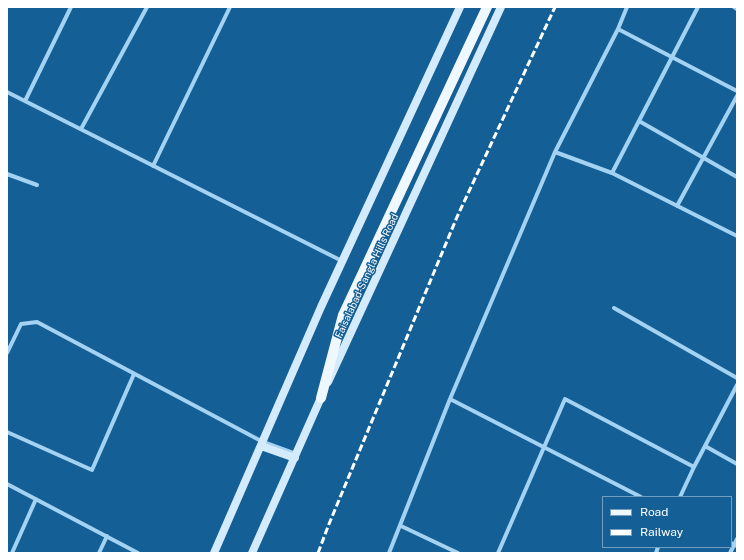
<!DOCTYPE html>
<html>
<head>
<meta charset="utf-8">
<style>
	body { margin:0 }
	#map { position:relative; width:744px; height:560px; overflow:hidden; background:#145f95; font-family:"Public Sans",sans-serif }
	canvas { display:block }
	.frame { position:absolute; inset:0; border:8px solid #fff; pointer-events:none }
	.legend { position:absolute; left:602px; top:496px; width:130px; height:52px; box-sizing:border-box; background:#145f95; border:1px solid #729fbf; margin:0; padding:5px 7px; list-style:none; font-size:12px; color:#fff }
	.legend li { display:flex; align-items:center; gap:8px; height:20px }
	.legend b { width:20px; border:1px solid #729fbf }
</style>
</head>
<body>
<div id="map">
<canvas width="744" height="560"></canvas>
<div class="frame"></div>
<ul class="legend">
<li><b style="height:5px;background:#eff8ff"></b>Road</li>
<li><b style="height:5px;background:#fff"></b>Railway</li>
</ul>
</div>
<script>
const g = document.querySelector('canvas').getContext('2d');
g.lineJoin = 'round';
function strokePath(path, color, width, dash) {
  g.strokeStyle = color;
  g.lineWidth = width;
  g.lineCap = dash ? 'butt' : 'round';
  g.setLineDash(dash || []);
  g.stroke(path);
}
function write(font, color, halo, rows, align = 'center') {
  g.font = font + ' "Public Sans",sans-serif';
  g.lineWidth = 3;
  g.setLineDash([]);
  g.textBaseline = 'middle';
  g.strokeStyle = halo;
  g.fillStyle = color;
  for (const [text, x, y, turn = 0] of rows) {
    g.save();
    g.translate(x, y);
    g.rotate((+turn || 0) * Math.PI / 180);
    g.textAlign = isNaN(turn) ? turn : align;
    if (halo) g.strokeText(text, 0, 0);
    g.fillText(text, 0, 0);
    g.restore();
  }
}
const minor = new Path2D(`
	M 698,7 L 612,173 L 737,236
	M 734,7 L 737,9
	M 618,29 L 737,91
	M 7,92 L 342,261
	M 25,101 L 71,7
	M 639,121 L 737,177
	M 81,129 L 147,7
	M 555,152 L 612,173
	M 153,166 L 230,7
	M 7,174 L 37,185
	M 677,206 L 737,96
	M 614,308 L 737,378
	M 7,353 L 21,324 L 37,322 L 263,442 L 296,454
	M 450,399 L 641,497
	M 7,432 L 92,470 L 134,374
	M 705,446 L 737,464
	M 7,484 L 138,553
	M 680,497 L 694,467 L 737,385
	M 401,526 L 458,553
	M 731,543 L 737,546
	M 12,553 L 36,499
	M 99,553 L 107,536
	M 389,553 L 450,399 L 555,152 L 618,29 L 627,7
	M 498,553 L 565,399 L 694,467
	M 656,553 L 658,547
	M 730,553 L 737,539`);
const secondary = new Path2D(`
	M 328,382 L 501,7
	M 261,446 L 295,458
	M 214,553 L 321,307 L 460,7
	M 252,553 L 323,393`);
const primary = new Path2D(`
	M 321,398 L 343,315 L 487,7`);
const rail = new Path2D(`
	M 318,553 L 329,524 L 457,217 L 555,7`);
const streetNames = [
	["Faisalabad-Sangla Hills Road",367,276,-65]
];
strokePath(minor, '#a4d2f2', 4);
strokePath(secondary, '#d3ebfc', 8);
strokePath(primary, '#eff8ff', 10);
strokePath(rail, '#fff', 3, [7, 3]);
write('10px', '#fff', '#145f95', streetNames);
</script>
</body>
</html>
